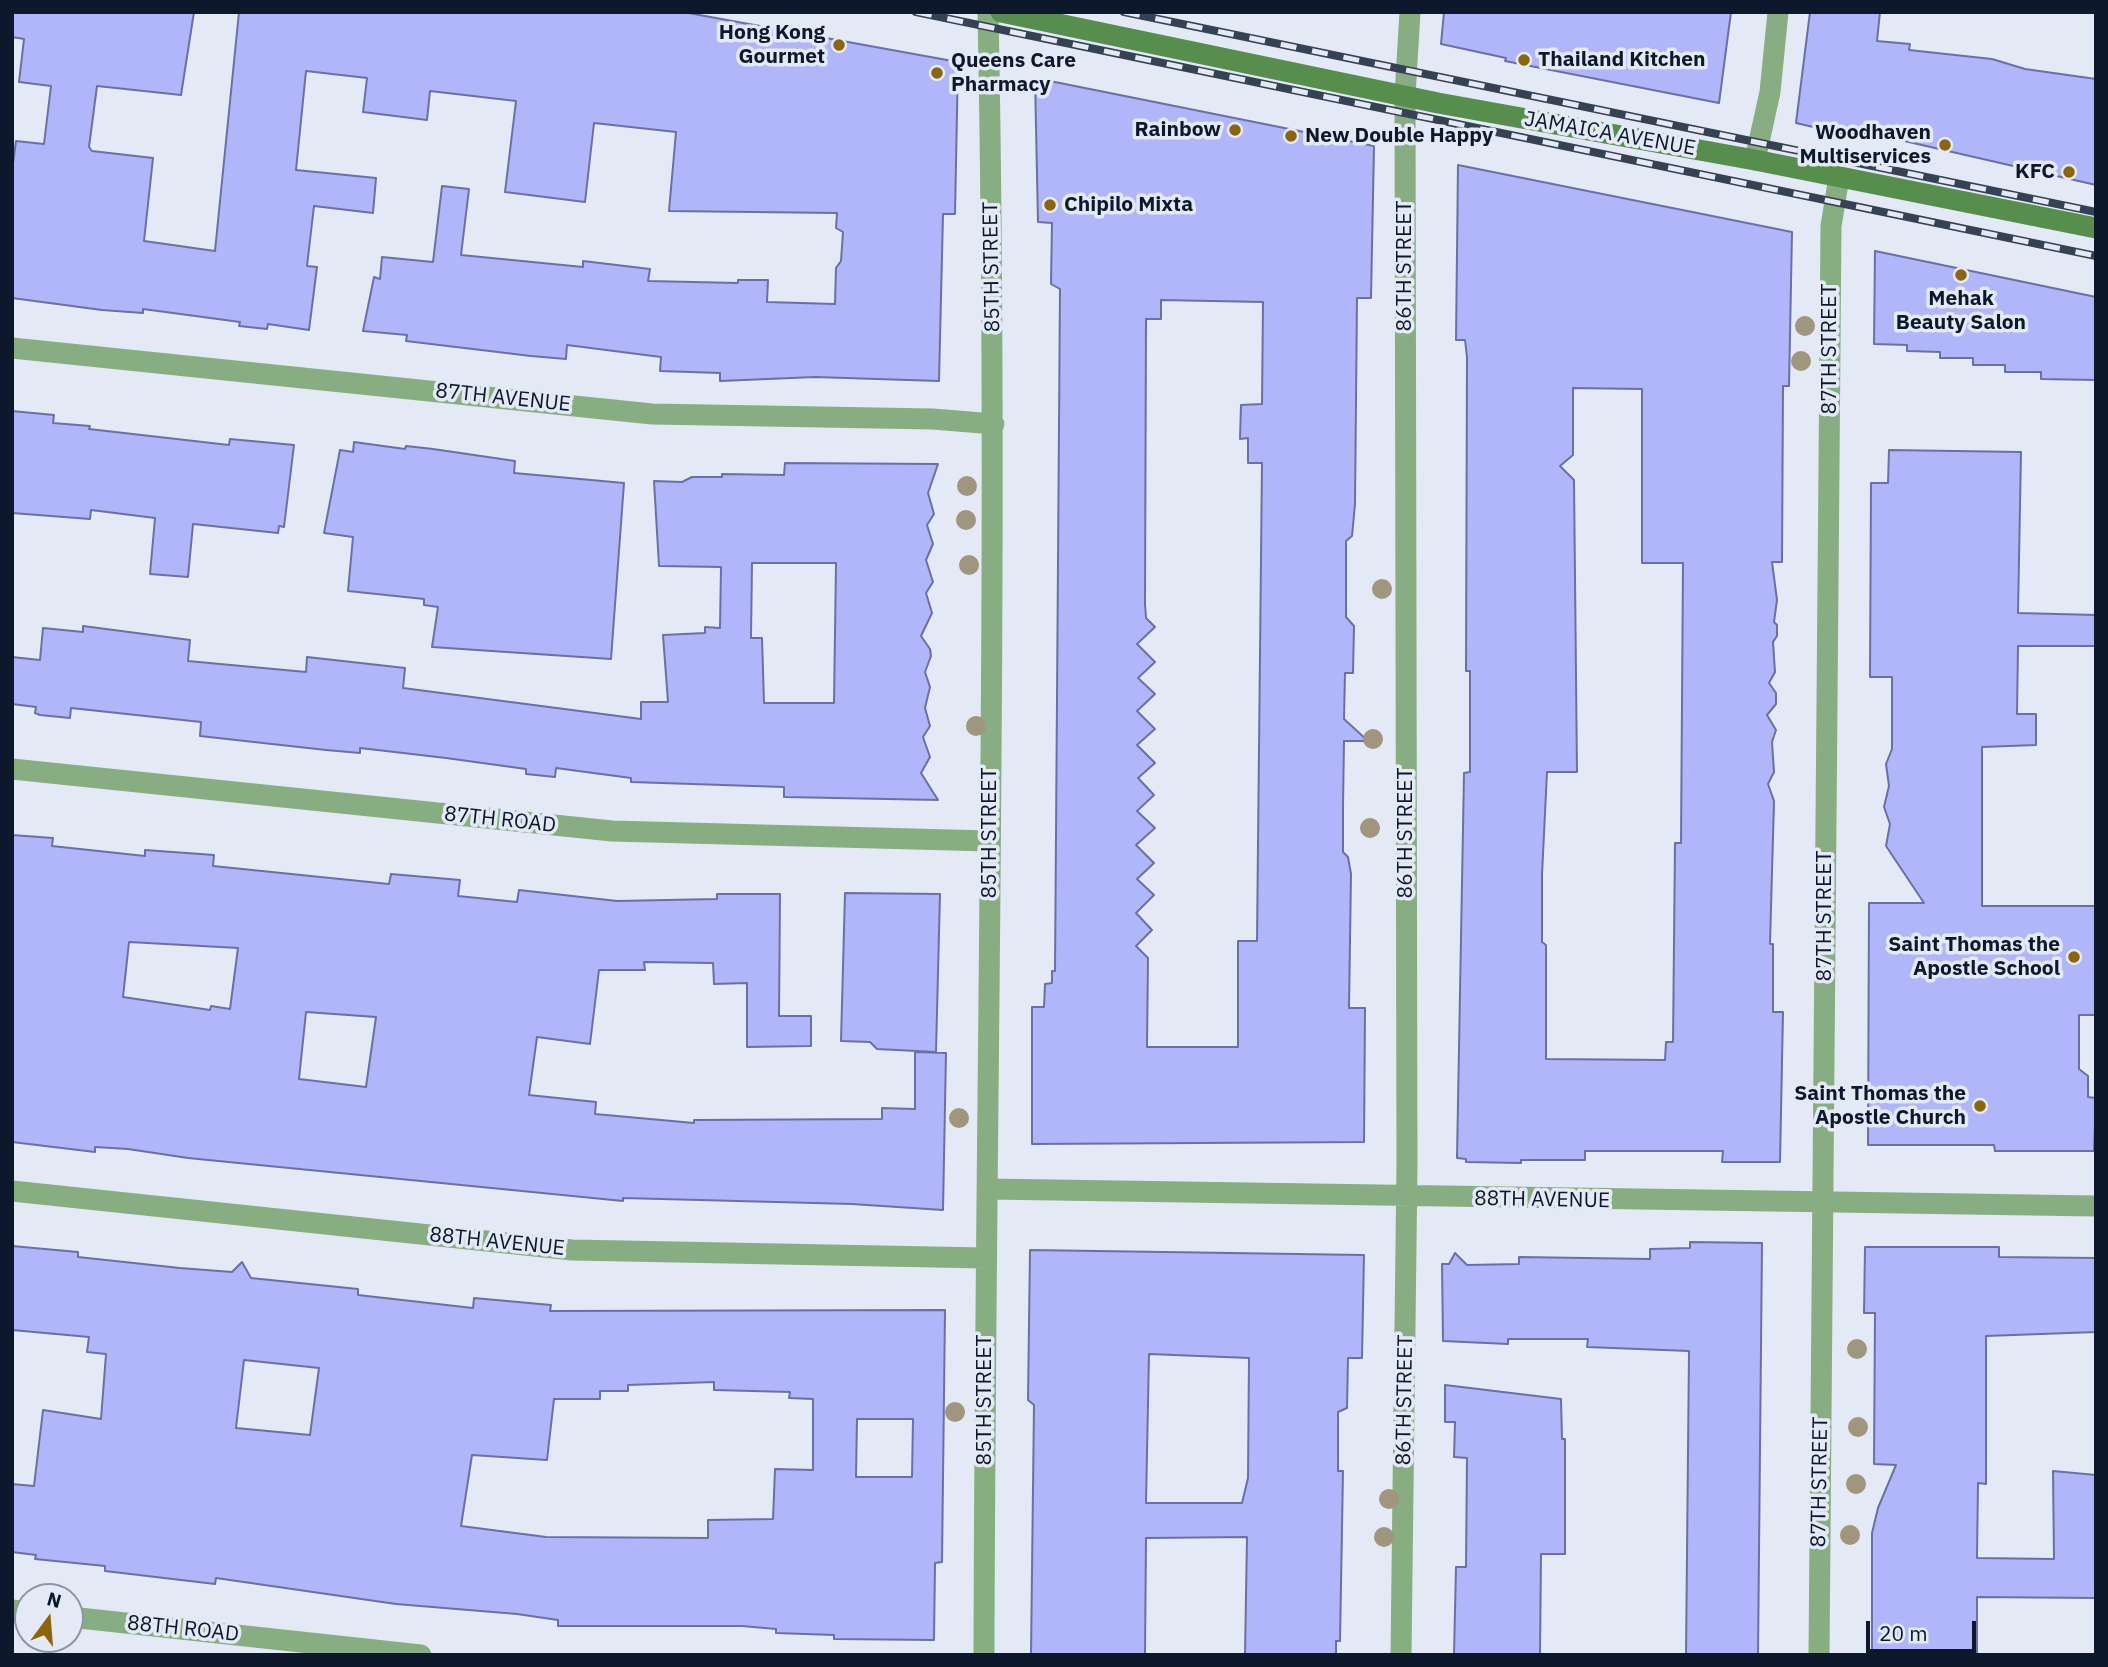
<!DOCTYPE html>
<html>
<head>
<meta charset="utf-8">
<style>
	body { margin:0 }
	#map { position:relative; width:2108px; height:1667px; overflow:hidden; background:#e3eaf6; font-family:"IBM Plex Sans",sans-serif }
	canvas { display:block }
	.frame { position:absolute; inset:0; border:14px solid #0d182c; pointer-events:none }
	.north { position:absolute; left:14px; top:1583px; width:70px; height:70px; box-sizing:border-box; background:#e3eaf6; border:2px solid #8d96a5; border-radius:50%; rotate:16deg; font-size:19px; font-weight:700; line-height:28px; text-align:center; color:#0d182c }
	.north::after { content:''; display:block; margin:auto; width:24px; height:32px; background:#8c6507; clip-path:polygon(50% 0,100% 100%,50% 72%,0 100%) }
	.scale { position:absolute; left:1866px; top:1621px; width:110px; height:32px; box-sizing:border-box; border:4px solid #0d182c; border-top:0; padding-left:9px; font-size:21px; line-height:24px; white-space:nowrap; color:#0d182c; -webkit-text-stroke:5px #e3eaf6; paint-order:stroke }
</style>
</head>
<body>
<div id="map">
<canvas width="2108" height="1667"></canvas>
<div class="frame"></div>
<div class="north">N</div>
<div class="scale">20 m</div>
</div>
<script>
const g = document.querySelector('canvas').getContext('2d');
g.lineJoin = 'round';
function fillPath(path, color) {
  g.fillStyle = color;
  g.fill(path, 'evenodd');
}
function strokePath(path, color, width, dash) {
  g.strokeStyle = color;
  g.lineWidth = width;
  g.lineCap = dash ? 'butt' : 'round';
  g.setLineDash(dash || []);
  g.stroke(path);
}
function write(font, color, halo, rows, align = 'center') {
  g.font = font + ' "IBM Plex Sans",sans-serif';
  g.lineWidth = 7;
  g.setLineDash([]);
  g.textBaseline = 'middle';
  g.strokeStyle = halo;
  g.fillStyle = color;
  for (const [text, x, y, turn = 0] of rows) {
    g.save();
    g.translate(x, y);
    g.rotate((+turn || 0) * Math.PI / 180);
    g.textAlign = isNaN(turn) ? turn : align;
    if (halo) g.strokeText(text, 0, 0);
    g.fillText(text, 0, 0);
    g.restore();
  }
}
const building = new Path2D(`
	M 12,12 L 194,12 L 181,95 L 97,86 L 89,147 L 92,151 L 153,158 L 144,241 L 215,251 L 239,12 L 683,12 L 958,62 L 955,214 L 943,214 L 939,381 L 815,377 L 720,381 L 720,373 L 660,371 L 661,357 L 567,345 L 566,359 L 531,356 L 406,341 L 407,335 L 363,331 L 374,277 L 380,279 L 382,257 L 433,262 L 442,186 L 469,189 L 461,255 L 583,267 L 583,261 L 650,269 L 648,281 L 738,283 L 738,280 L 768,280 L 767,302 L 835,304 L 836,268 L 841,261 L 843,232 L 836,228 L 837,213 L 669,211 L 676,132 L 594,123 L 585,202 L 505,192 L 516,101 L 430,91 L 427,120 L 363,112 L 367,78 L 306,71 L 296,170 L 376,178 L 373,213 L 314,206 L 307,266 L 317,267 L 309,330 L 268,324 L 267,329 L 239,326 L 240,322 L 143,309 L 143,313 L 102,310 L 12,298 L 12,171 L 16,141 L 44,144 L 51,86 L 19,82 L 24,39 L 12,37 Z
	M 1444,12 L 1731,12 L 1719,103 L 1505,61 L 1506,58 L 1441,44 Z
	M 1810,12 L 1880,12 L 1877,41 L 1910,44 L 1909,50 L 1992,59 L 2025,69 L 2096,79 L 2096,185 L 1900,140 L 1865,133 L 1865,139 L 1796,123 Z
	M 1035,78 L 1374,146 L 1371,298 L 1357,298 L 1355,504 L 1352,536 L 1346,541 L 1346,617 L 1354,626 L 1353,673 L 1345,673 L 1344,719 L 1368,741 L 1344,741 L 1343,806 L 1343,852 L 1348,857 L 1351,874 L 1349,1008 L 1365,1008 L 1364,1142 L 1032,1144 L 1032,1007 L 1044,1007 L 1045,984 L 1052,983 L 1052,971 L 1055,971 L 1060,289 L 1051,284 L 1052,223 L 1038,222 ZM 1161,300 L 1263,302 L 1262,404 L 1241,405 L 1240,439 L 1248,438 L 1248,463 L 1262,463 L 1257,941 L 1238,941 L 1238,1047 L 1147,1047 L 1148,958 L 1136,946 L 1152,930 L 1136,913 L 1154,895 L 1137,879 L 1154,863 L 1136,845 L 1155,828 L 1137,811 L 1154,795 L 1138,778 L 1155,763 L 1137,745 L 1155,729 L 1137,711 L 1155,694 L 1138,678 L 1155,662 L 1137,644 L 1155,627 L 1146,618 L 1145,604 L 1146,319 L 1161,319 Z
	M 1458,165 L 1792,232 L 1789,386 L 1783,386 L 1782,562 L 1772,562 L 1777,600 L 1774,622 L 1777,625 L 1777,636 L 1773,642 L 1775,672 L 1769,683 L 1776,693 L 1776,704 L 1767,715 L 1776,730 L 1772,742 L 1774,772 L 1768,784 L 1774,801 L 1770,944 L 1773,944 L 1773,1012 L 1783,1012 L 1780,1162 L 1722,1162 L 1723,1151 L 1585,1151 L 1585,1160 L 1521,1160 L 1521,1163 L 1466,1162 L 1466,1159 L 1457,1158 L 1464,773 L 1470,772 L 1470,671 L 1466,671 L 1467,357 L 1465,340 L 1456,340 ZM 1573,388 L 1642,389 L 1642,563 L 1683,563 L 1681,843 L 1675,843 L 1673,1042 L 1666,1042 L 1665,1060 L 1546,1059 L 1546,945 L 1542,942 L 1542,875 L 1547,772 L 1577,772 L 1574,480 L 1560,466 L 1573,455 Z
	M 1875,251 L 2096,297 L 2096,380 L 2041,379 L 2041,372 L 2005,372 L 2005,365 L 1973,365 L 1973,358 L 1940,358 L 1940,352 L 1907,351 L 1907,345 L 1874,344 Z
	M 12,411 L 54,415 L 53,423 L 90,426 L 89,429 L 229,445 L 230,439 L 294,445 L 284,527 L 279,526 L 278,533 L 193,524 L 188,577 L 150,574 L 155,518 L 91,510 L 90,519 L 12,513 Z
	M 354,442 L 405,449 L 406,446 L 433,449 L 515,461 L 514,473 L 624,483 L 611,659 L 432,647 L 438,607 L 424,605 L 424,599 L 348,591 L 353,537 L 324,533 L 340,450 L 353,452 Z
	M 1889,450 L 2021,452 L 2018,613 L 2096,615 L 2096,646 L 2018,646 L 2017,714 L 2036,714 L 2036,745 L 1982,747 L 1982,906 L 2096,906 L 2096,1015 L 2079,1015 L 2079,1069 L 2088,1076 L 2088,1097 L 2096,1098 L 2094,1151 L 1995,1151 L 1994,1145 L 1868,1145 L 1869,903 L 1924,903 L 1886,846 L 1890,824 L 1884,807 L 1889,786 L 1886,764 L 1892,749 L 1892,677 L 1870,677 L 1871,483 L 1888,483 Z
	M 785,463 L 938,464 L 928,493 L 934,514 L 927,525 L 933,544 L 926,560 L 933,582 L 926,593 L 932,613 L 921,636 L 930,649 L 931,656 L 925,672 L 930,687 L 925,708 L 930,726 L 923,737 L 930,757 L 921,773 L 938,800 L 784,797 L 784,787 L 631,782 L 631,778 L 556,768 L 555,777 L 526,774 L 526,769 L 446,758 L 360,748 L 360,753 L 326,750 L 200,736 L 201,722 L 71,708 L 70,718 L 40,715 L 35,713 L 36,707 L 12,704 L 12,657 L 40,660 L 43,628 L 83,632 L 83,626 L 190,640 L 188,661 L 306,672 L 307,657 L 405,668 L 403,688 L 641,719 L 641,702 L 668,702 L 663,635 L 705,633 L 705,627 L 720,628 L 721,567 L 659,566 L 654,481 L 682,482 L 692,477 L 722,477 L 722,474 L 784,475 ZM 752,563 L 836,563 L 834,703 L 764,703 L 762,638 L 751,638 Z
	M 12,835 L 53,838 L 52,846 L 145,856 L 145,850 L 214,855 L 213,866 L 389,884 L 391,874 L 460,880 L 458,896 L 517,902 L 519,890 L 617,901 L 717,899 L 717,894 L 780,894 L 779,1016 L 811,1016 L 811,1046 L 747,1047 L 747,983 L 714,984 L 713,963 L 644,962 L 645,970 L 599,970 L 590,1044 L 537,1037 L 529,1095 L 596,1102 L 595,1114 L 694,1123 L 694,1120 L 882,1119 L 882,1108 L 915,1109 L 915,1052 L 946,1053 L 943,1210 L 852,1204 L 623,1198 L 623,1201 L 188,1158 L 128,1149 L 95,1147 L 95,1152 L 12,1142 ZM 129,942 L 238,948 L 230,1009 L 211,1006 L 210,1010 L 123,997 ZM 306,1012 L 376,1017 L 366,1087 L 299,1079 Z
	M 845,893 L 940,894 L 936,1052 L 877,1049 L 870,1042 L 841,1041 Z
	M 1690,1242 L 1762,1243 L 1758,1655 L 1686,1655 L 1689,1351 L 1587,1347 L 1588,1339 L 1508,1339 L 1508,1344 L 1443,1341 L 1442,1264 L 1449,1264 L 1455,1253 L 1467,1265 L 1519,1264 L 1519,1257 L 1650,1259 L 1650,1249 L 1690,1248 Z
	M 12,1246 L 78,1252 L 78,1257 L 180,1268 L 232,1272 L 242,1262 L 251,1278 L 358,1289 L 358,1295 L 473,1308 L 474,1298 L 551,1305 L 550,1311 L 945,1310 L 942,1562 L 935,1563 L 934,1640 L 834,1639 L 834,1635 L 776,1633 L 776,1629 L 742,1626 L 558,1626 L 558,1620 L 517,1614 L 396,1604 L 216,1578 L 215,1584 L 105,1571 L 105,1566 L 35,1559 L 36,1555 L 12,1552 L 12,1484 L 34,1486 L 43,1410 L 101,1419 L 106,1354 L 87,1352 L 89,1337 L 12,1330 ZM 244,1360 L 319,1368 L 310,1435 L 236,1428 ZM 714,1382 L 714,1390 L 790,1392 L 789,1398 L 813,1399 L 813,1470 L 775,1469 L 773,1519 L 708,1520 L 708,1538 L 546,1537 L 461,1526 L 472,1455 L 547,1460 L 554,1399 L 600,1399 L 600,1391 L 628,1391 L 628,1385 ZM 857,1419 L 913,1419 L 912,1477 L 856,1477 Z
	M 1865,1247 L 1999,1247 L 1999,1257 L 2096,1258 L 2096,1332 L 1986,1336 L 1986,1484 L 1978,1483 L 1977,1558 L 2054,1559 L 2053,1471 L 2096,1475 L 2096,1598 L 1977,1597 L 1977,1655 L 1872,1655 L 1872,1533 L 1878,1508 L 1896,1465 L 1874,1464 L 1875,1313 L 1864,1313 Z
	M 1030,1250 L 1364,1255 L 1362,1358 L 1348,1358 L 1347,1408 L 1338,1412 L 1338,1471 L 1343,1471 L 1340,1641 L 1336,1641 L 1336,1655 L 1245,1655 L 1247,1537 L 1146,1538 L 1145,1655 L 1031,1655 L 1034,1405 L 1028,1400 ZM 1149,1354 L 1249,1358 L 1248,1478 L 1242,1503 L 1146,1503 Z
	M 1445,1385 L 1561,1399 L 1562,1439 L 1565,1439 L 1565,1554 L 1541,1554 L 1540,1655 L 1454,1655 L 1456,1567 L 1466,1567 L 1467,1458 L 1454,1457 L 1455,1422 L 1445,1422 Z`);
const street = new Path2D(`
	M 1755,160 L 1770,92 L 1778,12
	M 12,348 L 652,414 L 933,419 L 994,424
	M 12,769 L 612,831 L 989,841
	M 988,1189 L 2096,1206
	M 12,1191 L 572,1250 L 985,1258
	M 12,1610 L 28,1612
	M 70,1617 L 421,1655
	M 984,1655 C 985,1107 999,560 988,12
	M 1401,1655 L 1407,1163 L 1405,95 L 1410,12
	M 1819,1655 L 1831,226 L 1839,177`);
const secondary = new Path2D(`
	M 1001,12 L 1438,103 L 1755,160 L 2096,228`);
const rail = new Path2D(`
	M 916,12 L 2096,256
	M 1124,12 L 2096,212`);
const trees = [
	[1805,326],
	[1801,361],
	[967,486],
	[966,520],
	[969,565],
	[1382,589],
	[976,726],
	[1373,739],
	[1370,828],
	[959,1118],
	[1857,1349],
	[955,1412],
	[1858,1427],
	[1856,1484],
	[1389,1499],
	[1850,1535],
	[1384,1537]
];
const markers = [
	[839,45,7,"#8c6507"],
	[1524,60,7,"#8c6507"],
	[937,73,7,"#8c6507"],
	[1235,130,7,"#8c6507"],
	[1291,136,7,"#8c6507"],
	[1945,145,7,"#8c6507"],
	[2069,172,7,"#8c6507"],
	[1050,205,7,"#8c6507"],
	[1961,275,7,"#8c6507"],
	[2074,957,7,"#8c6507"],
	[1980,1106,7,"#8c6507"]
];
const poiNames = [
	["Hong Kong",825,33],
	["Gourmet",825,57],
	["Thailand Kitchen",1538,60,"left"],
	["Queens Care",951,61,"left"],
	["Pharmacy",951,85,"left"],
	["Rainbow",1221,130],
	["Woodhaven",1931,133],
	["Multiservices",1931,157],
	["New Double Happy",1305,136,"left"],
	["KFC",2055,172],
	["Chipilo Mixta",1064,205,"left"],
	["Mehak",1961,299,"center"],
	["Beauty Salon",1961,323,"center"],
	["Saint Thomas the",2060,945],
	["Apostle School",2060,969],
	["Saint Thomas the",1966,1094],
	["Apostle Church",1966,1118]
];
const streetNames = [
	["JAMAICA AVENUE",1610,134,10],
	["86TH STREET",1405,266,-90],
	["85TH STREET",992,267,-91],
	["87TH STREET",1830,349,-90],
	["87TH AVENUE",503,398,6],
	["87TH ROAD",500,820,6],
	["85TH STREET",990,833,-90],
	["86TH STREET",1406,833,-90],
	["87TH STREET",1825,916,-90],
	["88TH AVENUE",1542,1200,1],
	["88TH AVENUE",497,1242,6],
	["85TH STREET",985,1400,-90],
	["86TH STREET",1405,1400,-89],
	["87TH STREET",1820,1482,-89],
	["88TH ROAD",183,1629,6]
];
fillPath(building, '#b1b5fa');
strokePath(building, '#6c6fa6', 2);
strokePath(street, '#88ad82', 21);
strokePath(secondary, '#578e4e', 21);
strokePath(rail, '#374154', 8);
strokePath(rail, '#e3eaf6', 5, [16]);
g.fillStyle = '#a0957d';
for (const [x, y] of trees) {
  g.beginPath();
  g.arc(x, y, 10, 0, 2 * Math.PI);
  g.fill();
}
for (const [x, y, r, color] of markers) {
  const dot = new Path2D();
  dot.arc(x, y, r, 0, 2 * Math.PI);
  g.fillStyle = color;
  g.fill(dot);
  strokePath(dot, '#e3eaf6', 2.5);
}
write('bold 21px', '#0d182c', '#e3eaf6', poiNames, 'right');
write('21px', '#0d182c', '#e3eaf6', streetNames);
</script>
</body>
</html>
